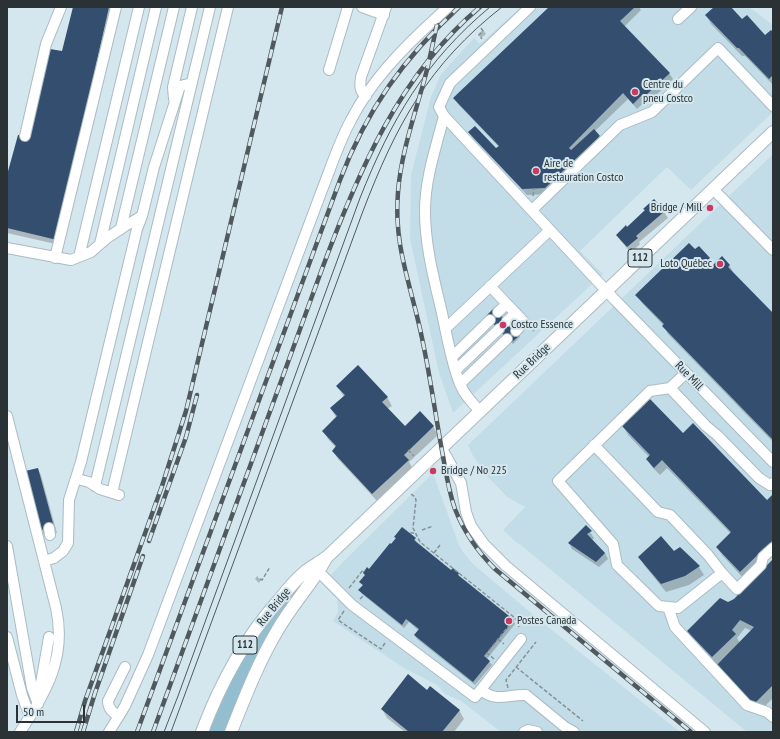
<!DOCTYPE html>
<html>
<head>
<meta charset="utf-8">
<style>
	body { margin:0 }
	#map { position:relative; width:780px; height:739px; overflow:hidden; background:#d5e7ee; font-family:"PT Sans Narrow",sans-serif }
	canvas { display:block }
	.frame { position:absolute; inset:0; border:8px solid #2b3235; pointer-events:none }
	.scale { position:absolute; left:16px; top:705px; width:69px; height:18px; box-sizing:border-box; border:2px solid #2b3235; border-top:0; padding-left:5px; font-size:12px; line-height:14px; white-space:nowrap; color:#2b3235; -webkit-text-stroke:3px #d5e7ee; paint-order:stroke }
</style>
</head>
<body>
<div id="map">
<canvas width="780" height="739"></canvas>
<div class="frame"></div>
<div class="scale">50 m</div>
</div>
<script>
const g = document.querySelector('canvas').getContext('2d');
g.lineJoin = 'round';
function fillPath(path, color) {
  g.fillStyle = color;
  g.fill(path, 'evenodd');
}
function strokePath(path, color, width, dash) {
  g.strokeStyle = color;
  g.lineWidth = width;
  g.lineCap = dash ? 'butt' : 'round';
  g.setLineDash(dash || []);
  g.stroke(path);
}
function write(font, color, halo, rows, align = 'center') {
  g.font = font + ' "PT Sans Narrow",sans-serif';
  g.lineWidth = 4;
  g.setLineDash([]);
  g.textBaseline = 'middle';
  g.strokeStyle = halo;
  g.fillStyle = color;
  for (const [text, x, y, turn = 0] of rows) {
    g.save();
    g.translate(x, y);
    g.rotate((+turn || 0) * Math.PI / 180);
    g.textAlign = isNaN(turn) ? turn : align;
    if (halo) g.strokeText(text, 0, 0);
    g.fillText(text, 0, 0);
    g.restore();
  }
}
const built = new Path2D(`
	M 521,7 L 749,7 L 773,25 L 773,112 L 691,190 L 667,167 L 580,251 L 603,274 L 453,413 L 439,373 L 410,239 L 411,175 L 431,97 L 441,74 L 474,38 L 480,44 Z
	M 773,154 L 773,732 L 747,732 L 522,546 L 517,543 L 503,530 L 525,507 L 507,497 L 487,476 L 473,456 L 468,445 Z
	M 433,473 L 459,545 L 463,552 L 473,564 L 543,623 L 680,732 L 501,732 L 461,701 L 445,694 L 437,685 L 404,668 L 333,621 L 338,612 L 337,599 L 322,584 L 344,561 Z`);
const green = new Path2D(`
	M 303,581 L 304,582 L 226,732 L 208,732 L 224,692 L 251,644 L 255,643 L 270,618 Z`);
const shadow = new Path2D(`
	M 85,7 L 114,7 L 60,245 L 7,233 L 7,179 L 31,139 L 62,52 Z
	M 550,7 L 639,7 L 641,10 L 624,27 L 669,73 L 673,79 L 650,101 L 646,101 L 637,109 L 628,99 L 595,131 L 603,142 L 549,194 L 527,195 L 473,138 L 470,132 L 496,150 L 499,147 L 458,104 L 454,98 Z
	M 715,7 L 729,7 L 742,21 L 765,36 L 773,34 L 773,85 L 745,56 L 742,56 L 711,24 L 706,15 Z
	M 483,30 L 486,34 L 481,38 L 478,34 Z
	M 654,200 L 664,212 L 668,218 L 639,242 L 640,244 L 631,253 L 621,241 L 617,235 L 627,228 L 646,211 Z
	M 709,258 L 713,266 L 729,265 L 734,274 L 773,315 L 773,442 L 668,334 L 664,326 L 642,303 L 637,295 Z
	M 488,318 L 519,335 L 520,337 L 513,344 Z
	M 532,327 L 535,328 L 534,332 L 532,330 Z
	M 337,386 L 387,397 L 392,406 L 387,409 L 405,427 L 433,426 L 438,435 L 409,462 L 413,469 L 378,502 L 338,459 L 333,451 L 336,448 L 328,439 L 323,431 L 336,417 L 331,409 L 344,397 Z
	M 623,426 L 683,434 L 767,501 L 773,496 L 773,553 L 745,580 L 722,555 L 717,547 L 731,534 L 667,468 L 660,475 L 652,467 L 647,459 L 649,457 L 628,435 Z
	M 38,469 L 41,475 L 57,533 L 45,536 L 41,530 Z
	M 586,526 L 594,538 L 592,540 L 605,553 L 608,559 L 599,567 L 572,549 L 569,543 Z
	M 395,537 L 415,539 L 417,543 L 451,571 L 458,574 L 460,578 L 513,620 L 515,624 L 487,659 L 492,665 L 475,685 L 417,639 L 415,635 L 419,631 L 409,622 L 404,628 L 362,594 L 360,591 L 363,586 L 360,582 L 365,575 L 364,573 L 369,570 L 391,545 L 396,539 Z
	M 680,548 L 699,567 L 704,575 L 689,585 L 666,592 L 644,565 L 640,557 L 674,553 Z
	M 773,561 L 773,698 L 759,712 L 718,666 L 693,639 L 688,631 L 734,600 ZM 745,628 L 752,631 L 740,643 L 737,638 Z
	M 257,576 L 261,580 L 259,583 L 255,579 Z
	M 428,691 L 459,710 L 464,719 L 454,732 L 405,732 L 387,718 L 382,709 Z`);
const building = new Path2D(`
	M 73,7 L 109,7 L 57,240 L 7,228 L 7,175 L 18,135 L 30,137 L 50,49 L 62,51 Z
	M 549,7 L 635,7 L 620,21 L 670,73 L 646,95 L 642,95 L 633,104 L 623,93 L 569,148 L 571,150 L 594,129 L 600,136 L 545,188 L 522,189 L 468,132 L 475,126 L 496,148 L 499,146 L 453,98 Z
	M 714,7 L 731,7 L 742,19 L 747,15 L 765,35 L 771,30 L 773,32 L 773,75 L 769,79 L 739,48 L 737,48 L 705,15 Z
	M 654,199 L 665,211 L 636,236 L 638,238 L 627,247 L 616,235 L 626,225 L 627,227 L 645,210 L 643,209 Z
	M 689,243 L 695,249 L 699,246 L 710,258 L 706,261 L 711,267 L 722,256 L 730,265 L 728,267 L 773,313 L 773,440 L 662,326 L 664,324 L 635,295 Z
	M 494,308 L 520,335 L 511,343 L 486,316 Z
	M 358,365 L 388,397 L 382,402 L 405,426 L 420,411 L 434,426 L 404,455 L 409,460 L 372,494 L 332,451 L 336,446 L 322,431 L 337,416 L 330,408 L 345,395 L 336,386 Z
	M 650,399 L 683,433 L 693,423 L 767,500 L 773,494 L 773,540 L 740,572 L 716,547 L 731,532 L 662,460 L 654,468 L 646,459 L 650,455 L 622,426 Z
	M 38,468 L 54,527 L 40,530 L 25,471 Z
	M 586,525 L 592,531 L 587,534 L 605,553 L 596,562 L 568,543 Z
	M 402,527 L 416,538 L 414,540 L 451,570 L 453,568 L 459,573 L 458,575 L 514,620 L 484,656 L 490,661 L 473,682 L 414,635 L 419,629 L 406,619 L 402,625 L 358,590 L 363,585 L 359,582 L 365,575 L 363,573 L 367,567 L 369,569 L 390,543 L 391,544 L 396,538 L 394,537 Z
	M 661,536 L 674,551 L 680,547 L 700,566 L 685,576 L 661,584 L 638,557 Z
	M 773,559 L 773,685 L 754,704 L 715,667 L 754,627 L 740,620 L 732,630 L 736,634 L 712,657 L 687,631 L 720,598 L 728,602 L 734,599 Z
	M 408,674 L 427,690 L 430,686 L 460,710 L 442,732 L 409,732 L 381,709 Z`);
const path = new Path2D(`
	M 481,28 L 483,31 L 479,35 L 482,39
	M 533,196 L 534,188
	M 408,450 L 414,456
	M 411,494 L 415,497 L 416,500 L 413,528 L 420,542 L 515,618 L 518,622 L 519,627
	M 422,530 L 433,526
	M 410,533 L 415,533
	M 434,553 L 440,545
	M 260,579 L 262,580 L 270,567
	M 349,588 L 363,570 L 364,572
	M 360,599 L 364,595
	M 344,611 L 338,620 L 381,649 L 385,643
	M 498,639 L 504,644
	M 494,659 L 487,653 L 515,618
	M 516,667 L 583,721
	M 508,688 L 506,680 L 536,642`);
const minor = new Path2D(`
	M 362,7 L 384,15
	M 530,7 L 450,83 L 439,107 L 444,116 L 615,300 L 773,462
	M 678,19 L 691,7
	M 329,70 L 348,7
	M 366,96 C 359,91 360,85 361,77 L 386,7
	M 174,99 L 173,87 L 192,7
	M 444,116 C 436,147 425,179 425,211 C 425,246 434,279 442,313 C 447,336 451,362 460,384 C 464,394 472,403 480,411
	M 25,136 L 46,44 L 61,7
	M 713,189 L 773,250
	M 532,210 L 620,125 L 652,112 L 718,48 L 773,106
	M 121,228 L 174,7
	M 100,244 L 156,7
	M 7,248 L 71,260 L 91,252 L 107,238 L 125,226 L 142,216
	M 79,257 L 139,7
	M 55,258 L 116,7
	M 490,286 L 524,322 L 516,331
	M 498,312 L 507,304
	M 507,321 L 516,313
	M 445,329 L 550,230
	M 452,357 L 490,320
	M 456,370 L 499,329
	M 686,373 L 670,388 L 706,426 L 717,435 L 759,478 L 770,485 L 773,483
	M 460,384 L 507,339
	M 670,388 L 650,391 L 558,481 L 613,544 L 617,565 L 659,606 L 678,608 L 722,573
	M 7,416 L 56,608 C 67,657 46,693 20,732
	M 594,445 L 658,512 L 670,515 L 708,555 L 722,573 L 737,589 L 761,565 L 763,557 L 773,548
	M 441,447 L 461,483 L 466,512 L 471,526 L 484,544 L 506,566 L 705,732
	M 77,479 L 89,482 L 100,489 L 119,495
	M 95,486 L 210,7
	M 112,493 L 228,7
	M 49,528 L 50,535
	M 7,546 L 32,688 L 38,704
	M 44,561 L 54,558 L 63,551 L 68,543 L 69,500 L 81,462 L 137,229 L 142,216 L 154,167 L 180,86 L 192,83
	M 313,566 L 352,605 L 475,697 L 521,639
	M 668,607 L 675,627 L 747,705 L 767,712 L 773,717
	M 7,637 L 22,695 L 30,717
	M 481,690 C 497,703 508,694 526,695 L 565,727 L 574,732
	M 41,695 L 40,689 L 49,637
	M 119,716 C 113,713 108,709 108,701 L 125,667
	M 109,732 L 125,706 L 148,655 L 322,190 C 331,167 339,142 351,120 C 371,81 403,48 435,19
	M 524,732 L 528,730 L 537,732`);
const major = new Path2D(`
	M 202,732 C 220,684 244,639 279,600 C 287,590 296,579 306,571 C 313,566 320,562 327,557 L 773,132
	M 231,732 C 245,697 258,663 277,631 C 291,606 311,585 325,560`);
const tram = new Path2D(`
	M 164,732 L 178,696 L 360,198 C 391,120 425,61 490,7
	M 171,732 L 363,211 C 396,125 428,65 502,7`);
const rail = new Path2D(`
	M 441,7 C 435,31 431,56 424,81 C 414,117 401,154 398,192 C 393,248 413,290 423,343 C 431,381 436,419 443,456 C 446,474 449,492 455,509 C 464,532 478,552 495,569 L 691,732
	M 149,541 L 186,437 L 197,395
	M 76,732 L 85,701 L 162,486 L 186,411 L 282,7
	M 83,732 L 95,693 L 143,556
	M 137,732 L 340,180 C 367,109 403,59 459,7
	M 153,732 L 322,269 C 358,172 399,75 480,7`);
const minorBridge = new Path2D(`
	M 435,19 L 448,7`);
const markers = [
	[635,92,4,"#c93a61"],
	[536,171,4,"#c93a61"],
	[710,208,4,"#c93a61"],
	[720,264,4,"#c93a61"],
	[503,325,4,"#c93a61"],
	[433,471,4,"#c93a61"],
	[509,621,4,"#c93a61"]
];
const shields = [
	[640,258,24],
	[245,645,24]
];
const shieldNames = [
	["112",640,258],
	["112",245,645]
];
const poiNames = [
	["Centre du",643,85],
	["pneu Costco",643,99],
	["Aire de",544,164],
	["restauration Costco",544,178],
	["Bridge / Mill",702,208,"right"],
	["Loto Québec",712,264,"right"],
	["Costco Essence",511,325],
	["Bridge / No 225",441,471],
	["Postes Canada",517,621]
];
const streetNames = [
	["Rue Bridge",532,361,-44],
	["Rue Mill",689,376,46],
	["Rue Bridge",274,607,-51]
];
fillPath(built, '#c3dde8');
fillPath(green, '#93bed0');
fillPath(shadow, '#0003');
fillPath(building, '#334e6f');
strokePath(minor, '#aabbc2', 12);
strokePath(major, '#aabbc2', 14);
strokePath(path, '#859196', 1.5, [4, 2]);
strokePath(minor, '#fff', 10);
strokePath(major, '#fff', 12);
strokePath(tram, '#50595d', 1);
strokePath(rail, '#50595d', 4.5);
strokePath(rail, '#d5e7ee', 3, [9]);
strokePath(minorBridge, '#aabbc2', 12, []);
strokePath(minorBridge, '#fff', 10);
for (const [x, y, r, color] of markers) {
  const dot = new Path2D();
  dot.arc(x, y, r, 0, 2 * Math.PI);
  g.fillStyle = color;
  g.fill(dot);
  strokePath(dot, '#d5e7ee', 1.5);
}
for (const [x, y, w] of shields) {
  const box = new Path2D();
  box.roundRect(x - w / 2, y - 9, w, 18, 3);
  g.fillStyle = '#d5e7ee';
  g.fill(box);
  strokePath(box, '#2b3235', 1);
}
write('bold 11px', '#2b3235', null, shieldNames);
write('12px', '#2b3235', '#d5e7ee', poiNames, 'left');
write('12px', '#2b3235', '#d5e7ee', streetNames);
</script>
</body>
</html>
